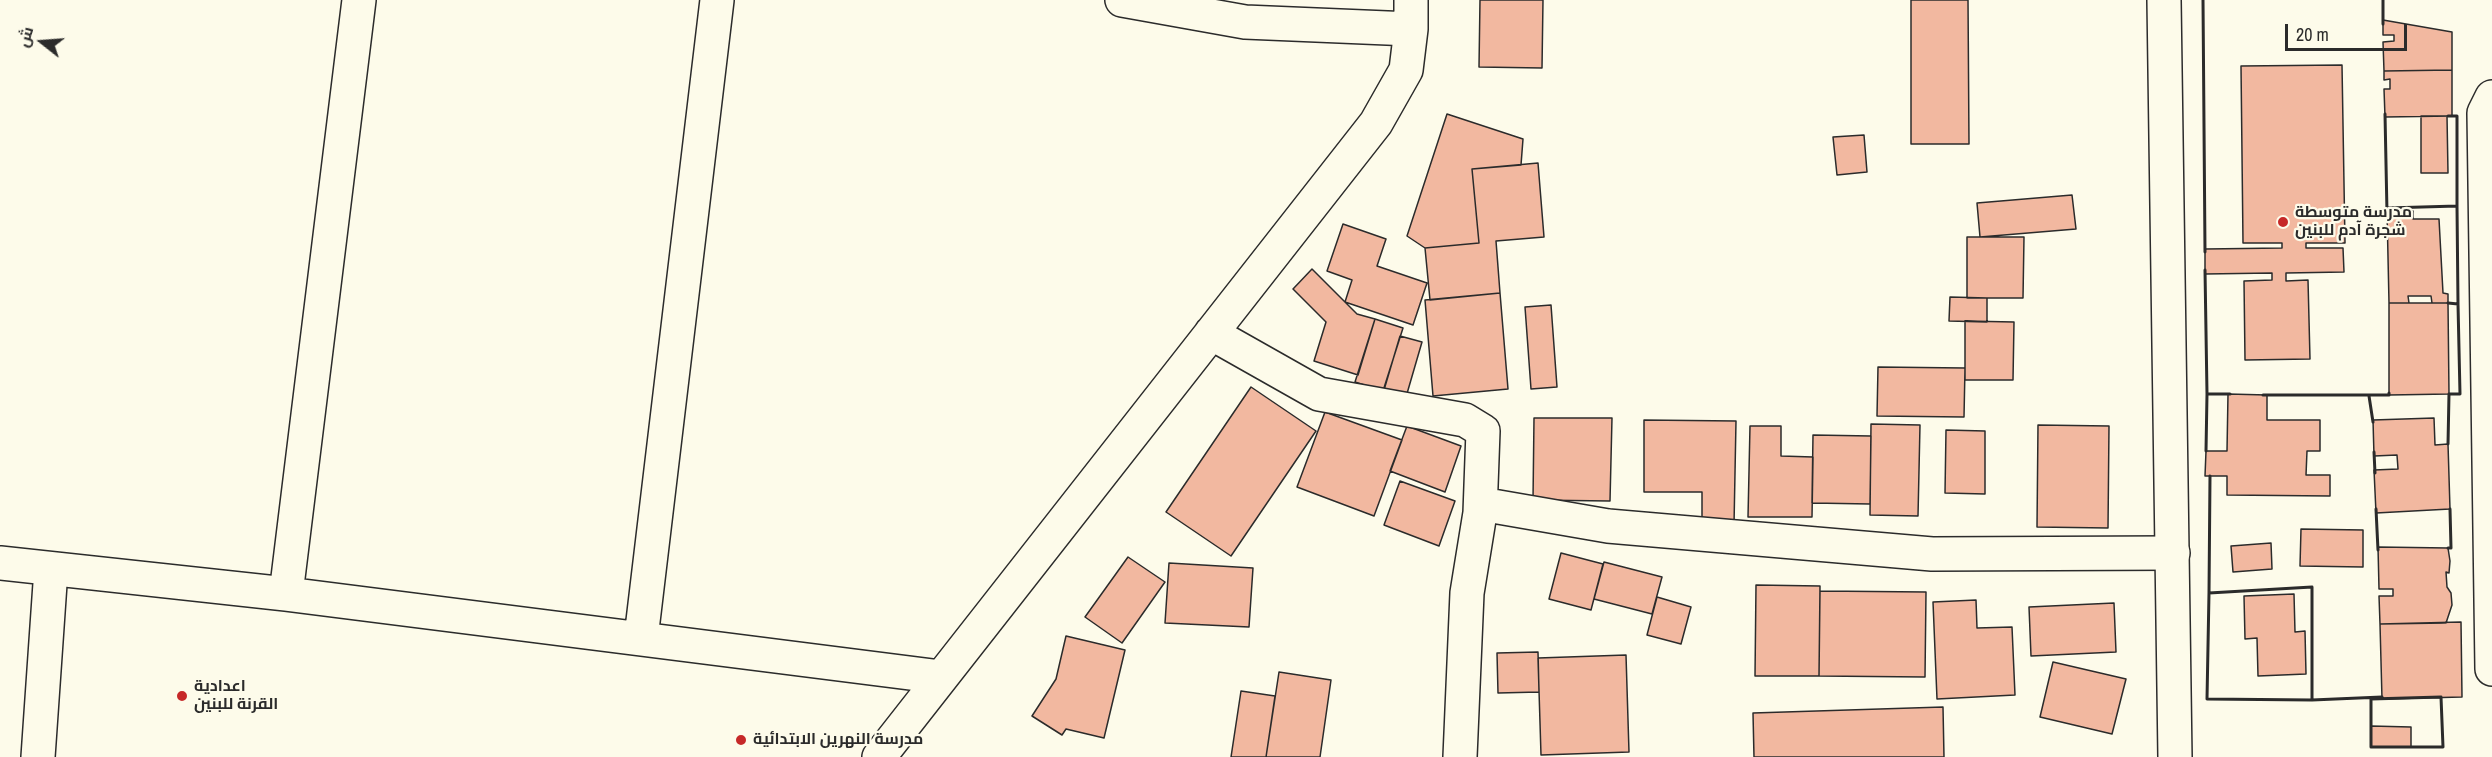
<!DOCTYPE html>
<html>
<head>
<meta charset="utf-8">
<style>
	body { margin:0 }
	#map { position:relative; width:2492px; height:757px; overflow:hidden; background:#fdfbea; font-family:"Archivo Narrow",Cairo,sans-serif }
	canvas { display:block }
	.north { position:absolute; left:12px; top:12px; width:60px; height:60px; -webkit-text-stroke:4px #fdfbea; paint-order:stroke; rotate:287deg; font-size:16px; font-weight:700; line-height:24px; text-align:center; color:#2b2b2b }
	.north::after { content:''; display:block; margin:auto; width:21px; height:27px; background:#2b2b2b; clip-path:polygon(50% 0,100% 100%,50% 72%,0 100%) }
	.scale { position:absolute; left:2285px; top:24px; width:122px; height:27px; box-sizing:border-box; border:3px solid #2b2b2b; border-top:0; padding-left:8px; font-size:18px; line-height:21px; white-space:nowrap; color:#2b2b2b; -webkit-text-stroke:4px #fdfbea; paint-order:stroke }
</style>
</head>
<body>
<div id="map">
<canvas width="2492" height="757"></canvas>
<div class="north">ش</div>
<div class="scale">20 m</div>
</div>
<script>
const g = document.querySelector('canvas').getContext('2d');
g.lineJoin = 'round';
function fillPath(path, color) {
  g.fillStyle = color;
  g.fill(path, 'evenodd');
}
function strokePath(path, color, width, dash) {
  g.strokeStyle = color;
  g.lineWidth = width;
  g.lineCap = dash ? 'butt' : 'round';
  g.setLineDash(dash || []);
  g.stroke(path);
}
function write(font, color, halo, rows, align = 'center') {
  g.font = font + ' "Archivo Narrow",Cairo,sans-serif';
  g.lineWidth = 4.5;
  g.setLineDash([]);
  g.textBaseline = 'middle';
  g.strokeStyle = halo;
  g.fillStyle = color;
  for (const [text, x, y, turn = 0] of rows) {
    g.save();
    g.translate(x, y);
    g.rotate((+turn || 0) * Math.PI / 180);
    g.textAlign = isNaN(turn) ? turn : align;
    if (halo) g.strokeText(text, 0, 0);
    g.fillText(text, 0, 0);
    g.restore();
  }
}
const building = new Path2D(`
	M 1480,0 L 1543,0 L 1542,68 L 1479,67 Z
	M 1911,0 L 1968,0 L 1969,144 L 1911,144 Z
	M 2383,20 L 2452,32 L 2452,70 L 2384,71 L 2383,42 L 2394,41 L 2394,35 L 2383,35 Z
	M 2342,65 L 2345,243 L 2306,243 L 2306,248 L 2343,248 L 2344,272 L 2286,273 L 2286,281 L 2308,280 L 2310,359 L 2245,360 L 2244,281 L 2272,280 L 2272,273 L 2205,274 L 2205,249 L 2282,248 L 2282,243 L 2243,243 L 2241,66 Z
	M 2452,70 L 2452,116 L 2385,117 L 2384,89 L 2390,89 L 2390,79 L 2384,80 L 2384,71 Z
	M 1447,114 L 1523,139 L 1521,165 L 1472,169 L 1479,243 L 1425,248 L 1407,236 Z
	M 2421,116 L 2447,116 L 2448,173 L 2421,173 Z
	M 1864,135 L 1867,172 L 1837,175 L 1833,137 Z
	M 1538,163 L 1544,237 L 1496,241 L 1500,293 L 1430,300 L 1425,248 L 1479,243 L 1472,169 Z
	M 2072,195 L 2076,229 L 1980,237 L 1977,203 Z
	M 2387,211 L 2413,211 L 2413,219 L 2439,219 L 2443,293 L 2448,294 L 2448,303 L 2432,303 L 2431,296 L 2408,296 L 2409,303 L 2389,303 Z
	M 1343,224 L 1386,239 L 1377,266 L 1427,283 L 1413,325 L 1345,302 L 1352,280 L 1327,271 Z
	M 1967,237 L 2024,237 L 2023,298 L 1967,298 Z
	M 1312,269 L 1357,314 L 1375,319 L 1358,375 L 1314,361 L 1326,322 L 1293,289 Z
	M 1500,293 L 1508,389 L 1433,396 L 1425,300 Z
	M 1950,297 L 1987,298 L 1987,322 L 1949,321 Z
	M 2389,303 L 2448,303 L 2449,394 L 2389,395 Z
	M 1551,305 L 1557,387 L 1531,389 L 1525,307 Z
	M 1375,319 L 1403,328 L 1383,391 L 1355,382 Z
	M 1965,321 L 2014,322 L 2013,380 L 1965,380 Z
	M 1400,336 L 1422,342 L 1406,397 L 1384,390 Z
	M 1878,367 L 1965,368 L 1964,417 L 1877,416 Z
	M 1251,387 L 1316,431 L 1231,556 L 1166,512 Z
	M 2228,394 L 2267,395 L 2267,420 L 2320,420 L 2320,451 L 2307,451 L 2306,475 L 2330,475 L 2330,496 L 2227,495 L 2227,476 L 2205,476 L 2206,451 L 2227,451 Z
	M 1325,412 L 1402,440 L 1374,516 L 1297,487 Z
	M 1534,418 L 1612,418 L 1610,501 L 1533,500 Z
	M 2434,418 L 2435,445 L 2448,444 L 2450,509 L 2376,513 L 2374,470 L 2398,469 L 2397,455 L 2374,456 L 2373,420 Z
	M 1644,420 L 1736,421 L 1734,525 L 1702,525 L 1702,492 L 1644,492 Z
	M 1871,424 L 1920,425 L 1918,516 L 1870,515 Z
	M 2038,425 L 2109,426 L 2108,528 L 2037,527 Z
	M 1407,426 L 1461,446 L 1445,492 L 1390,471 Z
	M 1750,426 L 1781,426 L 1781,456 L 1813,457 L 1812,517 L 1748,517 Z
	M 1946,430 L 1985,431 L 1985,494 L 1945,493 Z
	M 1813,435 L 1871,436 L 1870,504 L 1812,503 Z
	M 1400,481 L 1455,501 L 1439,546 L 1384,525 Z
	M 2301,529 L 2363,530 L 2363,567 L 2300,566 Z
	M 2271,543 L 2272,569 L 2233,572 L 2231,546 Z
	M 2378,547 L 2448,548 L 2450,561 L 2449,573 L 2446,572 L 2447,587 L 2451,593 L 2452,605 L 2446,623 L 2380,624 L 2379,596 L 2393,596 L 2393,589 L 2379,589 Z
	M 1561,553 L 1603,564 L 1591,610 L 1549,599 Z
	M 1128,557 L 1165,582 L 1122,643 L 1085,617 Z
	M 1604,562 L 1662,577 L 1652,614 L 1594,599 Z
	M 1169,563 L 1253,568 L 1249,627 L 1165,623 Z
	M 1756,585 L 1820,586 L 1819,676 L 1755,676 Z
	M 1820,591 L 1926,592 L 1925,677 L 1819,676 Z
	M 2294,594 L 2295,632 L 2305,631 L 2306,674 L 2258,676 L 2257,638 L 2245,639 L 2244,596 Z
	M 1657,597 L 1691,607 L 1681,644 L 1647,635 Z
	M 1976,600 L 1977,628 L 2012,627 L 2015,695 L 1937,699 L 1933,602 Z
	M 2114,603 L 2116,652 L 2031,656 L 2029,607 Z
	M 2461,622 L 2462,697 L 2382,699 L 2380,624 Z
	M 1066,636 L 1125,650 L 1104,738 L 1066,729 L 1062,735 L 1032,716 L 1056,679 Z
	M 1538,652 L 1539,692 L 1498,693 L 1497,653 Z
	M 1626,655 L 1629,752 L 1541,755 L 1538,658 Z
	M 2053,662 L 2126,679 L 2112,734 L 2040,717 Z
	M 1279,672 L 1331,680 L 1320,757 L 1266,757 Z
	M 1241,691 L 1275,696 L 1266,757 L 1231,757 Z
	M 1943,707 L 1944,757 L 1754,757 L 1753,713 Z
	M 2371,726 L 2411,727 L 2411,747 L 2371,747 Z`);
const street = new Path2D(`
	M 1122,0 L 1245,22 L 1411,29
	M 2492,97 L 2484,113 L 2492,669
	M 1211,333 L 1319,394 L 1465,420 L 1483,431 L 1480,513 L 1467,593 L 1460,757
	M 1481,504 L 1608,526 L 1932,554 L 2173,553
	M 0,563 L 286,594 L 941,677
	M 286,594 L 359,0
	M 641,638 L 717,0
	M 38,757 L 51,569
	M 879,757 L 1376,123 L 1406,70 L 1411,29 L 1411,0`);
const primary = new Path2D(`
	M 2164,0 L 2175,757`);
const wall = new Path2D(`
	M 2203,0 L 2205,252
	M 2383,0 L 2383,24
	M 2385,114 L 2387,213
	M 2448,116 L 2457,116 L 2457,206
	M 2387,208 L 2457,206 L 2458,304
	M 2205,270 L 2207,394 L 2230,394
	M 2448,303 L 2458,304 L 2460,394 L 2449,394 L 2448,444
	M 2263,395 L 2389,395 L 2389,393
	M 2369,396 L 2373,422
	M 2206,451 L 2207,394 L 2210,394
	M 2374,452 L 2375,473
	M 2210,476 L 2209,593 L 2312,587 L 2312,700 L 2382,697
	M 2376,509 L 2378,550
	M 2448,548 L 2451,548 L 2450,509
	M 2312,587 L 2312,700 L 2207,699 L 2209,593 Z
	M 2441,697 L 2443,747 L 2371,747 L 2371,699 Z`);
const markers = [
	[2283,222,6,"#c62828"],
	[182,696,6,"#c62828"],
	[741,740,6,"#c62828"]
];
const poiNames = [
	["مدرسة متوسطة",2295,213],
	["شجرة آدم للبنين",2295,231],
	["اعدادية",194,687],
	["القرنة للبنين",194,705],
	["مدرسة النهرين الابتدائية",753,740]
];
fillPath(building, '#f2b8a0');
strokePath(building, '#2b2b2b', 1.5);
strokePath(street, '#2b2b2b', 36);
strokePath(primary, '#2b2b2b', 36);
strokePath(street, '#fdfbea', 33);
strokePath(primary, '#fdfbea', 33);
strokePath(wall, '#2b2b2b', 3);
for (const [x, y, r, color] of markers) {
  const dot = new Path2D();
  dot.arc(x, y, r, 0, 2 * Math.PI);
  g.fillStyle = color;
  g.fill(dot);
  strokePath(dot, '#fdfbea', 2);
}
write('bold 16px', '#2b2b2b', '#fdfbea', poiNames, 'left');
</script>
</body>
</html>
